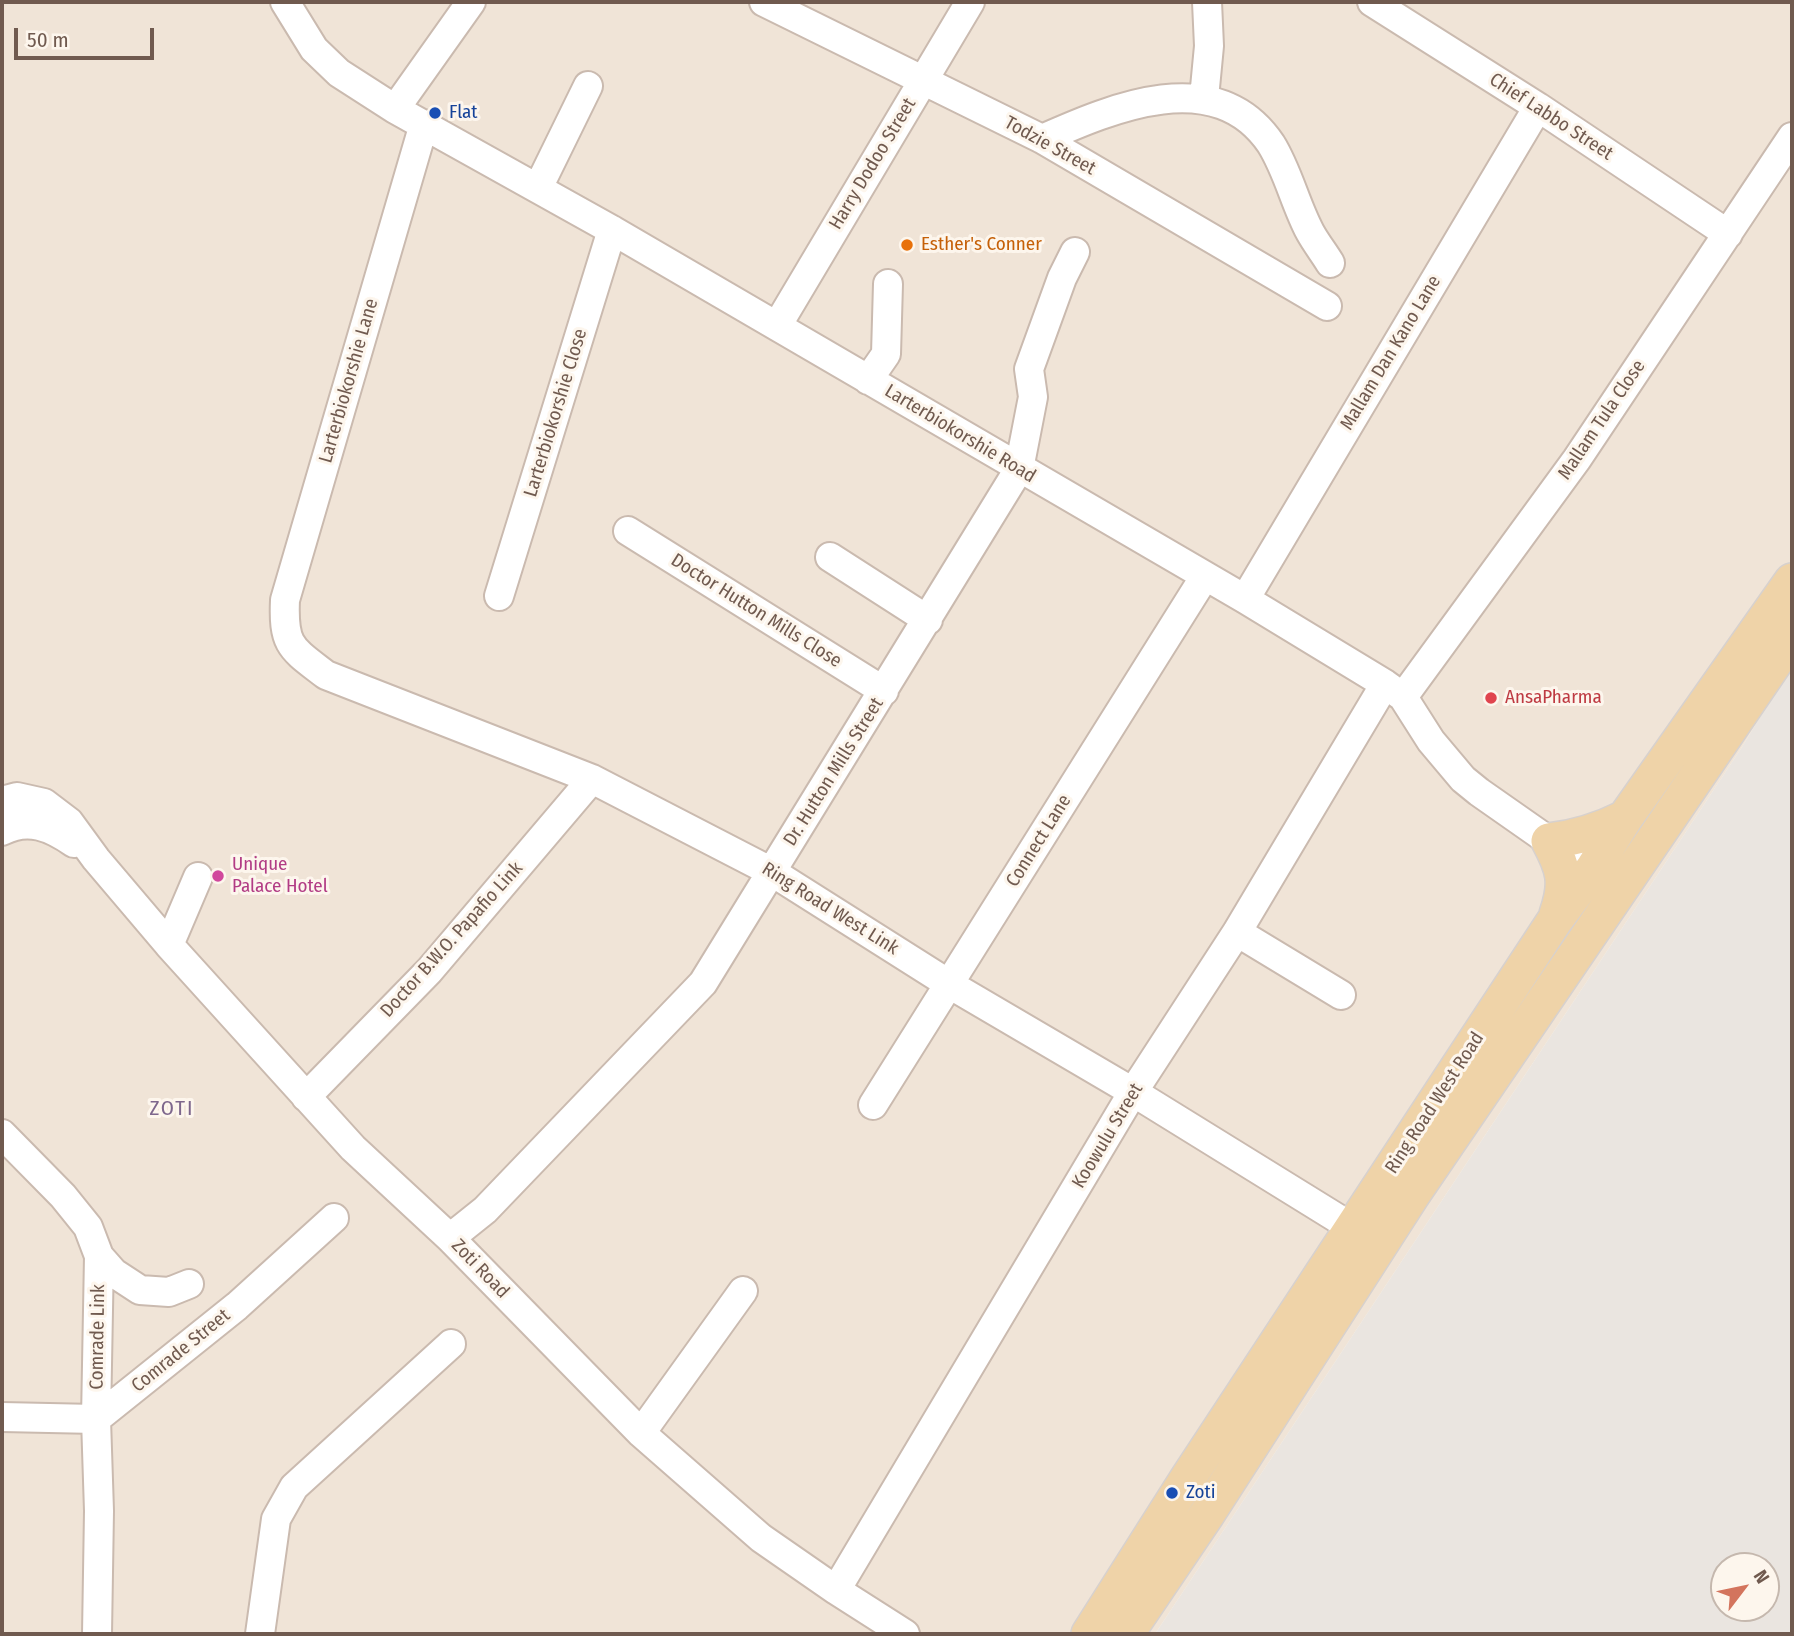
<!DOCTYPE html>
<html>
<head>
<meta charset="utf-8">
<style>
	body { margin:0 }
	#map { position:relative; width:1794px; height:1636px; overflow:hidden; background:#f9f2e7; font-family:"Fira Sans Condensed",sans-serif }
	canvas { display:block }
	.frame { position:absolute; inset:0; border:4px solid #705a4f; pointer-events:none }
	.north { position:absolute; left:1710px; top:1552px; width:70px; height:70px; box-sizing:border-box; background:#fdf6ed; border:2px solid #c5b8ae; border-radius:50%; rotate:58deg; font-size:19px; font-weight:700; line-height:28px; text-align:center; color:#705a4f }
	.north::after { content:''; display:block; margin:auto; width:24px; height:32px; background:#d3745d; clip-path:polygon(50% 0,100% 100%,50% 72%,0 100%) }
	.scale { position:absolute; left:14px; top:28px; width:140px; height:32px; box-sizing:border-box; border:4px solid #705a4f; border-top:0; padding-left:9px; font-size:21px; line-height:24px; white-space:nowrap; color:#705a4f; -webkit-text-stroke:5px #fdf6ed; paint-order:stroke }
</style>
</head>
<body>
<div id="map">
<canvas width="1794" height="1636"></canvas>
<div class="frame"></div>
<div class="north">N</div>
<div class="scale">50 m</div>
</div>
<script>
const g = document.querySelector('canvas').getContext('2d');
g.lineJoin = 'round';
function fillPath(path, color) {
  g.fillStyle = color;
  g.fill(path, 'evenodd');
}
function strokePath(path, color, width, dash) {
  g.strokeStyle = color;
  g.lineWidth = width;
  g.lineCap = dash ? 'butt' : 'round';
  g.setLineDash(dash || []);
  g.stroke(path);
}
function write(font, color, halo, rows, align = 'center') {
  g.font = font + ' "Fira Sans Condensed",sans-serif';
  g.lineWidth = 6;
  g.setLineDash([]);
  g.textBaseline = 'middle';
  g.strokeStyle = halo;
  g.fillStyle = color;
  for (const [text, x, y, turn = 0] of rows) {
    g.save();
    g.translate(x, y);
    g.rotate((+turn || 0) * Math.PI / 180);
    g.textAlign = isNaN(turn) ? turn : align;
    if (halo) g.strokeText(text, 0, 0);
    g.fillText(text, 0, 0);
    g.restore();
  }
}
const residential = new Path2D(`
	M 2,2 L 1792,2 L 1792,663 L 1742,747 L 1155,1634 L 2,1634 Z`);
const industrial = new Path2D(`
	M 1792,663 L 1792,1634 L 1155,1634 L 1742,747 ZM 1724,1566 L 1766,1566 L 1766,1608 L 1724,1608 Z`);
const minor = new Path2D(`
	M 285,2 L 314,49 L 339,73 L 395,109 L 612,230 L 1245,599 L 1385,684 L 1403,697 L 1431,741 L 1463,779 L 1479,792 L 1549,841 L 1611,878
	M 764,2 L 1042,139 L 1327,306
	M 1372,2 L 1538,107 L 1728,234
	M 1204,98 L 1209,46 L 1207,2
	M 395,109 L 471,2
	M 424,124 L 285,600 C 283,646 291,648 326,675 L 592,779 L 772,872 L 949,984 L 1133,1092 L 1353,1228
	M 1042,139 C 1112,108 1216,63 1271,144 C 1288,171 1295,204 1310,232 C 1316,243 1324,253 1330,263
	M 538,188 L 588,86
	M 777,326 L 970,2
	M 868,380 L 886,354 L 888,284
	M 628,531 L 884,691
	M 830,557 L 928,620
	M 499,596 L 612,230
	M 1245,599 L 1538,107
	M 1403,697 L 1577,459 L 1792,137
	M 2,801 L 17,797 L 44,803 L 69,822 L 96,859 L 169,945 L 353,1148 L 450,1238 L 641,1433 L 761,1538 L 836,1590 L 905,1634
	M 2,831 C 28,817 51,827 74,843
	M 1237,932 L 1341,995
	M 169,945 L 198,877
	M 306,1097 L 429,971 L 592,779
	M 873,1105 L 1205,576
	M 2,1134 L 63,1196 L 88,1227 L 99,1256 L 114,1273 L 140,1290 L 169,1292 L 189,1284
	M 450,1238 L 485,1210 L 703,983 L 1019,469 L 1033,397 L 1029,369 L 1062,278 L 1075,252
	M 2,1417 L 96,1419 L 237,1306 L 334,1218
	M 641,1433 L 743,1291
	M 836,1590 L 1133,1092 L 1237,932 L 1385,684
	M 97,1634 L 99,1511 L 96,1419 L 99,1256
	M 260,1634 L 276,1519 L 294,1487 L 451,1344`);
const major = new Path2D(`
	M 1557,914 C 1568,883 1564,869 1549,841 C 1577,838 1599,831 1625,818
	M 1089,1634 L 1188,1478 L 1555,920 L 1593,869 L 1625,818 L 1792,581
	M 1126,1634 L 1207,1514 L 1412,1195 L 1777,659 L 1792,632`);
const markers = [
	[435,113,7,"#1a4fb4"],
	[907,245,7,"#e8710a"],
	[1491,698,7,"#e0444e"],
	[218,876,7,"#d1479c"],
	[1172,1493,7,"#1a4fb4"]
];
const transitNames = [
	["Flat",449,113],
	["Zoti",1186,1493]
];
const streetNames = [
	["Chief Labbo Street",1551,117,33],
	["Todzie Street",1050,146,29],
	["Harry Dodoo Street",873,164,-59],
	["Mallam Dan Kano Lane",1391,353,-59],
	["Larterbiokorshie Lane",349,381,-74],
	["Larterbiokorshie Close",556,413,-73],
	["Mallam Tula Close",1602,420,-56],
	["Larterbiokorshie Road",960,434,31],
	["Doctor Hutton Mills Close",756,611,32],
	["Dr. Hutton Mills Street",834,772,-58],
	["Connect Lane",1039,841,-58],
	["Ring Road West Link",830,909,32],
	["Doctor B.W.O. Papafio Link",452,940,-48],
	["Ring Road West Road",1435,1103,-57],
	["Koowulu Street",1108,1136,-59],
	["Zoti Road",480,1269,46],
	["Comrade Link",98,1337,-89],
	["Comrade Street",181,1351,-39]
];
const foodNames = [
	["Esther's Conner",921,245]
];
const healthNames = [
	["AnsaPharma",1505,698]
];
const hotelNames = [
	["Unique",232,865],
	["Palace Hotel",232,887]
];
const neighbourhoodNames = [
	["ZOTI",172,1109]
];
fillPath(residential, '#f0e4d7');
fillPath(industrial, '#eae5e0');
strokePath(minor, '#cabaaf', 32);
strokePath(major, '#d7d1ce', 38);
strokePath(minor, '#fff', 28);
strokePath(major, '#efd3a8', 35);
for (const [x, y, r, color] of markers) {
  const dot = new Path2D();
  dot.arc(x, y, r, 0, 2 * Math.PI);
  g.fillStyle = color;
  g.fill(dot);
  strokePath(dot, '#fdf6ed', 2.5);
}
write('19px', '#164399', '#fdf6ed', transitNames, 'left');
write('19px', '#705a4f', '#fdf6ed', streetNames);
write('19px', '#c56008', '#fdf6ed', foodNames, 'left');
write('19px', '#be3a42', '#fdf6ed', healthNames, 'left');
write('19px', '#b23c85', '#fdf6ed', hotelNames, 'left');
g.letterSpacing = '2px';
write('21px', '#7e678c', '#fdf6ed', neighbourhoodNames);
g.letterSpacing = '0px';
</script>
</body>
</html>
